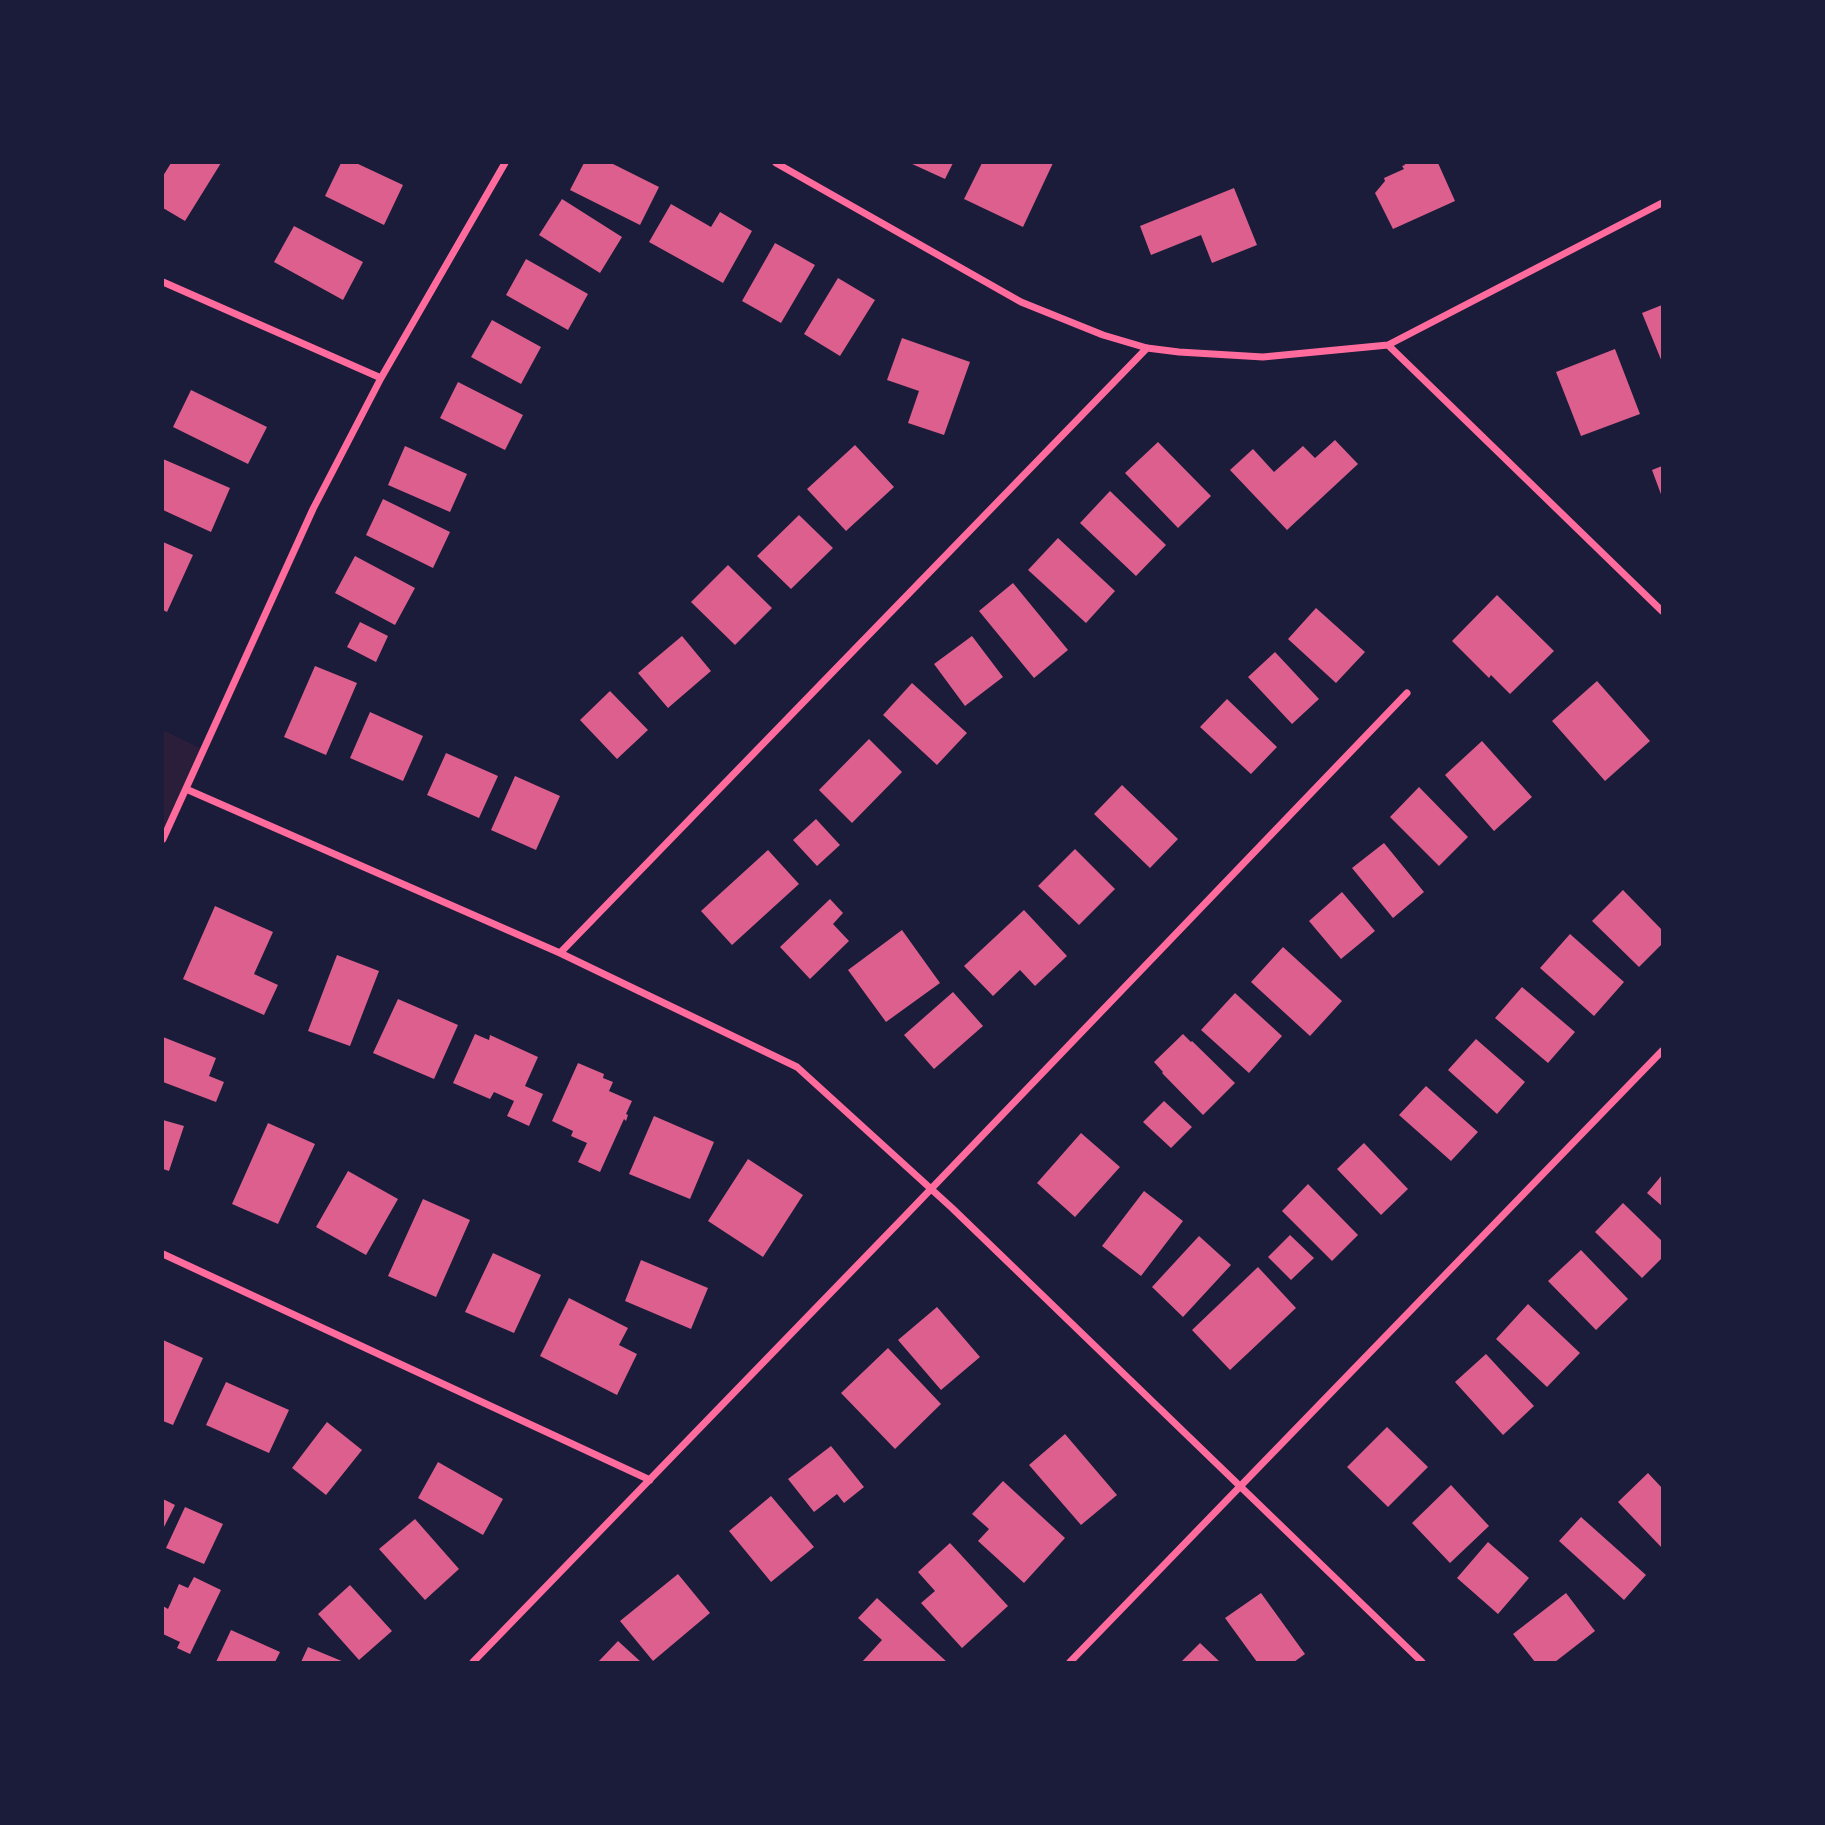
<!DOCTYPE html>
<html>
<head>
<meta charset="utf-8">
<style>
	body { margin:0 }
	#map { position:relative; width:1825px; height:1825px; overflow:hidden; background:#1b1b3a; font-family:Lato,sans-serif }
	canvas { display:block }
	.frame { position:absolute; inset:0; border:164px solid #1b1b3a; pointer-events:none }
</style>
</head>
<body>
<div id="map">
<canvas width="1825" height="1825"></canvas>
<div class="frame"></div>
</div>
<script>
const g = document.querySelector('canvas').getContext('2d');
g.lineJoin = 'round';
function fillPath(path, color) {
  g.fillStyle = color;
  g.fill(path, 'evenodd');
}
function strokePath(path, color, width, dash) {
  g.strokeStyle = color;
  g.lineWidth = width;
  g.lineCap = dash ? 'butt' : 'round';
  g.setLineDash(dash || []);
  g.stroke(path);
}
const green = new Path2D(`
	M 163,730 L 204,750 L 163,833 Z`);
const building = new Path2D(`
	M 171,163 L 221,163 L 185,221 L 163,208 L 163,176 Z
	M 341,163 L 356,163 L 403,185 L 384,225 L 325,196 Z
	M 584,163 L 611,163 L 659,187 L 640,225 L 570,190 Z
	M 910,163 L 953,163 L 945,179 Z
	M 982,163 L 1053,163 L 1023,227 L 964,199 Z
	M 1404,163 L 1438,163 L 1455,201 L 1393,229 L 1375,193 L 1385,181 L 1384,178 L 1404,169 L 1402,166 L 1405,165 Z
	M 1234,188 L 1257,245 L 1212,263 L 1201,235 L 1151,255 L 1140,226 Z
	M 562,199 L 622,237 L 600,273 L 539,235 Z
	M 671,204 L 711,227 L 720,212 L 752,231 L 723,283 L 649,242 Z
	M 294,226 L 363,262 L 343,300 L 274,262 Z
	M 775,243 L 815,265 L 781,323 L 742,301 Z
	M 526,259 L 588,294 L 568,330 L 506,295 Z
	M 838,278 L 875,300 L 840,356 L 804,334 Z
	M 1662,305 L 1662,362 L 1642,313 Z
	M 492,320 L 541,347 L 521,384 L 471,357 Z
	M 902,338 L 970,362 L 944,435 L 908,423 L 919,391 L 887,380 Z
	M 1615,349 L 1640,414 L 1581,436 L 1556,372 Z
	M 458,382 L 523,415 L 505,450 L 440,418 Z
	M 191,390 L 267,427 L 248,464 L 173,427 Z
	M 1335,440 L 1358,464 L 1287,530 L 1230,470 L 1253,449 L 1274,472 L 1303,446 L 1315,458 Z
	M 1158,442 L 1211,496 L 1178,528 L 1125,473 Z
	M 855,445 L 894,487 L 846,531 L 807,489 Z
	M 405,446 L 467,474 L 450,512 L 388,485 Z
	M 163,459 L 230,488 L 211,532 L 163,510 Z
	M 1662,466 L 1662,497 L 1652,470 Z
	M 1110,491 L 1166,545 L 1136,576 L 1080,523 Z
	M 383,499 L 450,532 L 433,568 L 366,535 Z
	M 799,515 L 833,548 L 791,589 L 757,556 Z
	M 1058,538 L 1115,591 L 1086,623 L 1028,570 Z
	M 163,542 L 193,555 L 167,612 L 163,610 Z
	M 355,556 L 415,588 L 395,625 L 335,593 Z
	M 728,565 L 772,608 L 735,645 L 691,602 Z
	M 1013,583 L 1068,650 L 1034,678 L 979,611 Z
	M 1497,595 L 1554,651 L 1510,694 L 1491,675 L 1489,678 L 1452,641 Z
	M 1316,608 L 1365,652 L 1336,683 L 1288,639 Z
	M 360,622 L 388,636 L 376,662 L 347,647 Z
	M 682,636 L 711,671 L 668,708 L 638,673 Z
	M 972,636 L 1003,677 L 965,706 L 934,664 Z
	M 1275,652 L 1319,699 L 1292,724 L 1248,677 Z
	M 315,666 L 357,683 L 326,755 L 284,737 Z
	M 1597,681 L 1650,741 L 1605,781 L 1552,721 Z
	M 912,683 L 967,733 L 937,765 L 883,715 Z
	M 610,691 L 648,730 L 617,759 L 580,720 Z
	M 1227,699 L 1277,747 L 1251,774 L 1200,727 Z
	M 370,712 L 423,736 L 403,781 L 350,758 Z
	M 869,739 L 902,772 L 852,823 L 819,790 Z
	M 1482,741 L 1532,797 L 1494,831 L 1445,775 Z
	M 446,753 L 498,776 L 479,818 L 427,795 Z
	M 515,776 L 560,796 L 536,850 L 491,830 Z
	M 1122,785 L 1178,839 L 1150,868 L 1094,814 Z
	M 1419,787 L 1468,837 L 1439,866 L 1390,817 Z
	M 816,819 L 840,845 L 817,866 L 793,840 Z
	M 1384,843 L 1424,892 L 1393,918 L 1352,868 Z
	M 1075,849 L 1115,889 L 1079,925 L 1038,886 Z
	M 768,850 L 799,884 L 732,945 L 701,911 Z
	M 1623,890 L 1662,930 L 1662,944 L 1639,967 L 1592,921 Z
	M 1342,892 L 1375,931 L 1341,959 L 1309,921 Z
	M 830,899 L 843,913 L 833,924 L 849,941 L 810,979 L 780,947 Z
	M 215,906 L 273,932 L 254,974 L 278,985 L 264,1015 L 183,979 Z
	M 1024,910 L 1067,956 L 1035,986 L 1020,970 L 993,996 L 964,966 Z
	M 902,930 L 940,983 L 886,1022 L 848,970 Z
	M 1570,934 L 1624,982 L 1594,1016 L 1540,968 Z
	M 1283,947 L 1342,1001 L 1310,1036 L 1251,982 Z
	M 337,955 L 379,971 L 350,1046 L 308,1031 Z
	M 1522,987 L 1575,1032 L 1548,1063 L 1495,1018 Z
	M 953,992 L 983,1026 L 934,1069 L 904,1035 Z
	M 1235,993 L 1282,1036 L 1249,1073 L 1201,1030 Z
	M 398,999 L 458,1025 L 434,1079 L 373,1053 Z
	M 475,1034 L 489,1040 L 490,1035 L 538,1057 L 525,1086 L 543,1094 L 529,1126 L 507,1116 L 514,1101 L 494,1092 L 490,1099 L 453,1083 Z
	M 1183,1034 L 1191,1042 L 1192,1041 L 1235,1083 L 1203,1115 L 1162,1073 L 1163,1072 L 1154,1062 Z
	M 163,1037 L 216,1058 L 209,1076 L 224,1082 L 216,1102 L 163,1082 Z
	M 1476,1039 L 1525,1082 L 1497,1114 L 1448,1070 Z
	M 578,1063 L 604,1074 L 603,1078 L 613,1082 L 609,1091 L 632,1101 L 626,1114 L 628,1115 L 626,1121 L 624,1119 L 600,1172 L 578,1162 L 587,1143 L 571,1136 L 573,1131 L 552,1121 Z
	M 1426,1086 L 1478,1132 L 1451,1161 L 1399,1115 Z
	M 1164,1101 L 1192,1127 L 1171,1148 L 1143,1122 Z
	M 654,1116 L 714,1142 L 690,1199 L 629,1174 Z
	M 163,1120 L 184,1126 L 169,1171 L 163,1169 Z
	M 268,1123 L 315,1144 L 278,1224 L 232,1204 Z
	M 1081,1133 L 1120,1167 L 1075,1217 L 1037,1183 Z
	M 1364,1143 L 1408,1189 L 1381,1215 L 1337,1169 Z
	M 748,1159 L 803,1195 L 763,1257 L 708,1221 Z
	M 348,1171 L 398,1199 L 366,1255 L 316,1227 Z
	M 1662,1175 L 1662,1206 L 1647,1193 Z
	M 1308,1184 L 1358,1235 L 1332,1261 L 1282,1211 Z
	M 1144,1191 L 1183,1221 L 1141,1276 L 1102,1246 Z
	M 423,1199 L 470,1220 L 436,1297 L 388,1276 Z
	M 1623,1203 L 1662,1241 L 1662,1258 L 1642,1278 L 1595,1232 Z
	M 1290,1235 L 1314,1258 L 1291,1280 L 1268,1257 Z
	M 1199,1236 L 1231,1265 L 1183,1317 L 1152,1287 Z
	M 1581,1250 L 1628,1299 L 1596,1330 L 1548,1281 Z
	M 493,1253 L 541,1275 L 514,1333 L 465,1312 Z
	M 641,1260 L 708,1288 L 691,1329 L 625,1301 Z
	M 1258,1267 L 1296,1308 L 1230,1370 L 1192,1330 Z
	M 569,1298 L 628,1328 L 619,1345 L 637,1354 L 617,1395 L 540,1356 Z
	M 1528,1304 L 1580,1353 L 1547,1387 L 1496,1339 Z
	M 937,1307 L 980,1357 L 941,1390 L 898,1340 Z
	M 163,1340 L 203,1358 L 173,1425 L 163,1421 Z
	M 888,1348 L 941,1404 L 895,1449 L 841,1393 Z
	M 1486,1354 L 1534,1406 L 1503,1435 L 1455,1382 Z
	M 226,1382 L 289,1410 L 269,1453 L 206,1425 Z
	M 327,1422 L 362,1450 L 326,1495 L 292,1468 Z
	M 1387,1427 L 1428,1467 L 1388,1507 L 1347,1467 Z
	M 1065,1434 L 1117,1495 L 1081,1525 L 1029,1465 Z
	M 831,1446 L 864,1487 L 844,1503 L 837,1494 L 814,1512 L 788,1479 Z
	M 438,1462 L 503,1499 L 483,1535 L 418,1498 Z
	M 1648,1473 L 1662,1488 L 1662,1548 L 1618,1502 Z
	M 1003,1481 L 1065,1538 L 1024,1583 L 978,1541 L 989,1529 L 972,1514 Z
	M 1451,1485 L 1489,1526 L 1450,1563 L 1412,1523 Z
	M 771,1496 L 814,1547 L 771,1582 L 729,1531 Z
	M 163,1499 L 175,1505 L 163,1529 Z
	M 185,1507 L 223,1524 L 204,1564 L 166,1548 Z
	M 1581,1517 L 1646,1575 L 1624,1600 L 1559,1541 Z
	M 415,1519 L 459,1569 L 425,1600 L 379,1549 Z
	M 1488,1542 L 1529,1578 L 1498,1614 L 1457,1578 Z
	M 950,1543 L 1008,1606 L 962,1648 L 921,1603 L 935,1591 L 918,1572 Z
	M 678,1574 L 710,1613 L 653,1661 L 620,1621 Z
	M 194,1577 L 221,1590 L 190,1654 L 177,1648 L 180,1642 L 163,1634 L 163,1606 L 168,1609 L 179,1584 L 188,1588 Z
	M 350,1585 L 392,1631 L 359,1660 L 318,1614 Z
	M 1261,1593 L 1305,1654 L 1294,1662 L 1257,1662 L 1225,1618 Z
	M 1566,1593 L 1595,1631 L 1555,1662 L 1535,1662 L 1513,1634 Z
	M 877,1598 L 947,1662 L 862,1662 L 882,1640 L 858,1618 Z
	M 231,1630 L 280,1652 L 275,1662 L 216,1662 Z
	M 618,1641 L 641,1662 L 598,1662 Z
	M 1200,1643 L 1220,1662 L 1181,1662 Z
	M 308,1647 L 344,1662 L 301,1662 Z`);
const minor = new Path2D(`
	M 776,163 L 1021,302 L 1103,335 L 1147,348 L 1179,352 L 1263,357 L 1388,345 L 1662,611
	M 163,282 L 381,378
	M 1388,345 L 1662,203
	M 186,789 L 560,953 L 797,1067 L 952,1208 L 1422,1662
	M 163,839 L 313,509 L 381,378 L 505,163
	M 560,953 L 1147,348
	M 163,1254 L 650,1480
	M 473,1662 L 906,1215 L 1407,693
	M 1070,1662 L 1662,1051`);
fillPath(green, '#2a1e3b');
fillPath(building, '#dd5f8e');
strokePath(minor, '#ff6b9d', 7);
</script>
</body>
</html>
